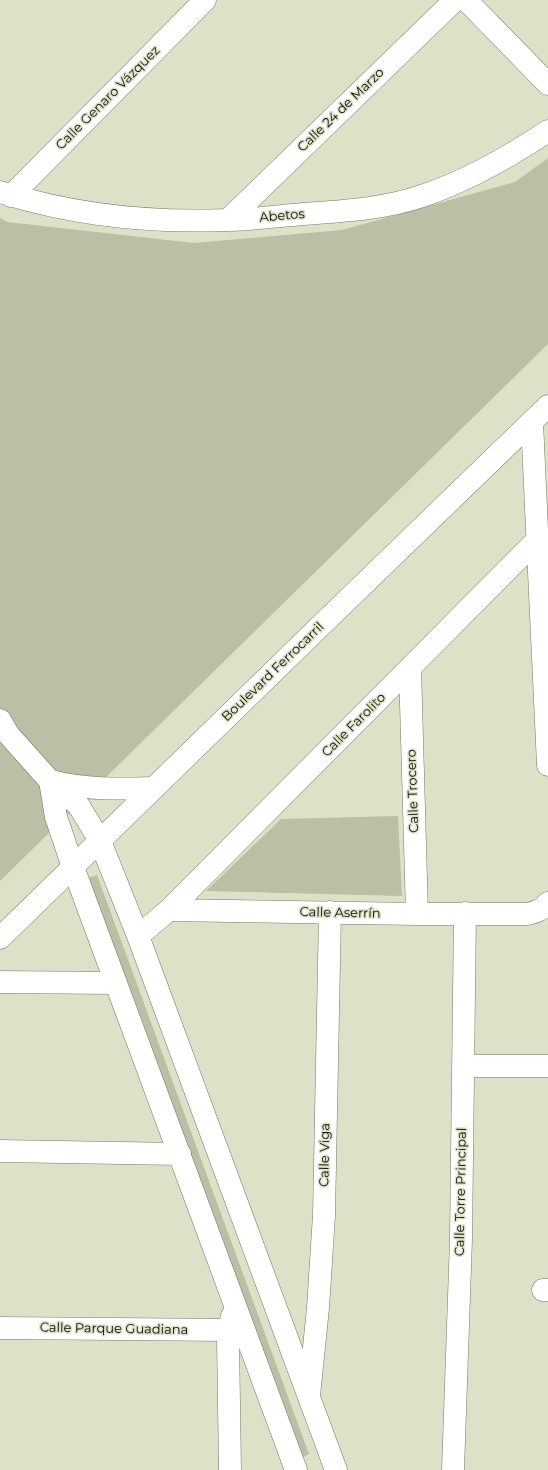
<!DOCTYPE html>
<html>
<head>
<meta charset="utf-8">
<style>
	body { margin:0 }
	canvas { display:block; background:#dce2c8 }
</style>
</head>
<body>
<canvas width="548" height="1470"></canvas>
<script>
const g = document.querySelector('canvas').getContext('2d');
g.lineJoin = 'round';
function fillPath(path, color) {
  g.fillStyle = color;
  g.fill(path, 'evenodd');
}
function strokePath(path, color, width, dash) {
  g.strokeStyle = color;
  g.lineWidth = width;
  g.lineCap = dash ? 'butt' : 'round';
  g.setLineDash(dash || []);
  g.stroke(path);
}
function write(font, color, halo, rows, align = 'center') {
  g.font = font + ' Montserrat,sans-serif';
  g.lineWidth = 3;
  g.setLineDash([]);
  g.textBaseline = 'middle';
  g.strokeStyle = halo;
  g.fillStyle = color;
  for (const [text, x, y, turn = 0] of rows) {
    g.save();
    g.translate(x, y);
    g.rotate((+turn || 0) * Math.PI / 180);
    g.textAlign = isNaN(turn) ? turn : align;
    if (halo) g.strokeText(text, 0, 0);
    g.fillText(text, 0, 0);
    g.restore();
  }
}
const green = new Path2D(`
	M 548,158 L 548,344 L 0,881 L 0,218 L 7,222 L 194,243 L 342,230 L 515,182 Z
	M 398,816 L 402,896 L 206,891 L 281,819 Z
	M 97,875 L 309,1454 L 299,1459 L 87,878 Z`);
const street = new Path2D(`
	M 466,0 L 548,84
	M 0,192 C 73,215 151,223 227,220 C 252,220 278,216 303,214 C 343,211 384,209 422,196 C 467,181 509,157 548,131
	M 11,196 L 205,0
	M 228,220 L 455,0
	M 532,422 L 548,765
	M 410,668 L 417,914
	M 0,720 L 8,734 L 50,781 L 79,806 L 100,841
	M 50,781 L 56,817 L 73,867
	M 169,910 L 538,539
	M 138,936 L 169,910 L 417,914 L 527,914 C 536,912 542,910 548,903
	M 0,982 L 116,983
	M 463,1066 L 548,1066
	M 0,1151 L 180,1154
	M 543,1290 L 548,1290
	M 0,1328 L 229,1330
	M 309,1396 L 318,1308 L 324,1215 L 330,912
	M 230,1470 L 228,1339 L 229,1330 L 232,1316
	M 453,1470 L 461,1239 L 465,913`);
const secondary = new Path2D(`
	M 50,781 C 85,790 119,789 154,788
	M 100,841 L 138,936 L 336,1470
	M 73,867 L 296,1470
	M 0,938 L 311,635 L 548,406`);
const streetNames = [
	["Calle Genaro Vázquez",108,98,-45],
	["Calle 24 de Marzo",341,110,-44],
	["Abetos",282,216,-5],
	["Boulevard Ferrocarril",273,672,-44],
	["Calle Farolito",354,725,-45],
	["Calle Trocero",413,791,-92],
	["Calle Aserrín",340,913,1],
	["Calle Viga",325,1155,-89],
	["Calle Torre Principal",461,1192,-89],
	["Calle Parque Guadiana",114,1329,1]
];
fillPath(green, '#bac0a5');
strokePath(street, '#747962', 23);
strokePath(secondary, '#747962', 23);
strokePath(street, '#fff', 22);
strokePath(secondary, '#fff', 22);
write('13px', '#0f1008', '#dce2c8', streetNames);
</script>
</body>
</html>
